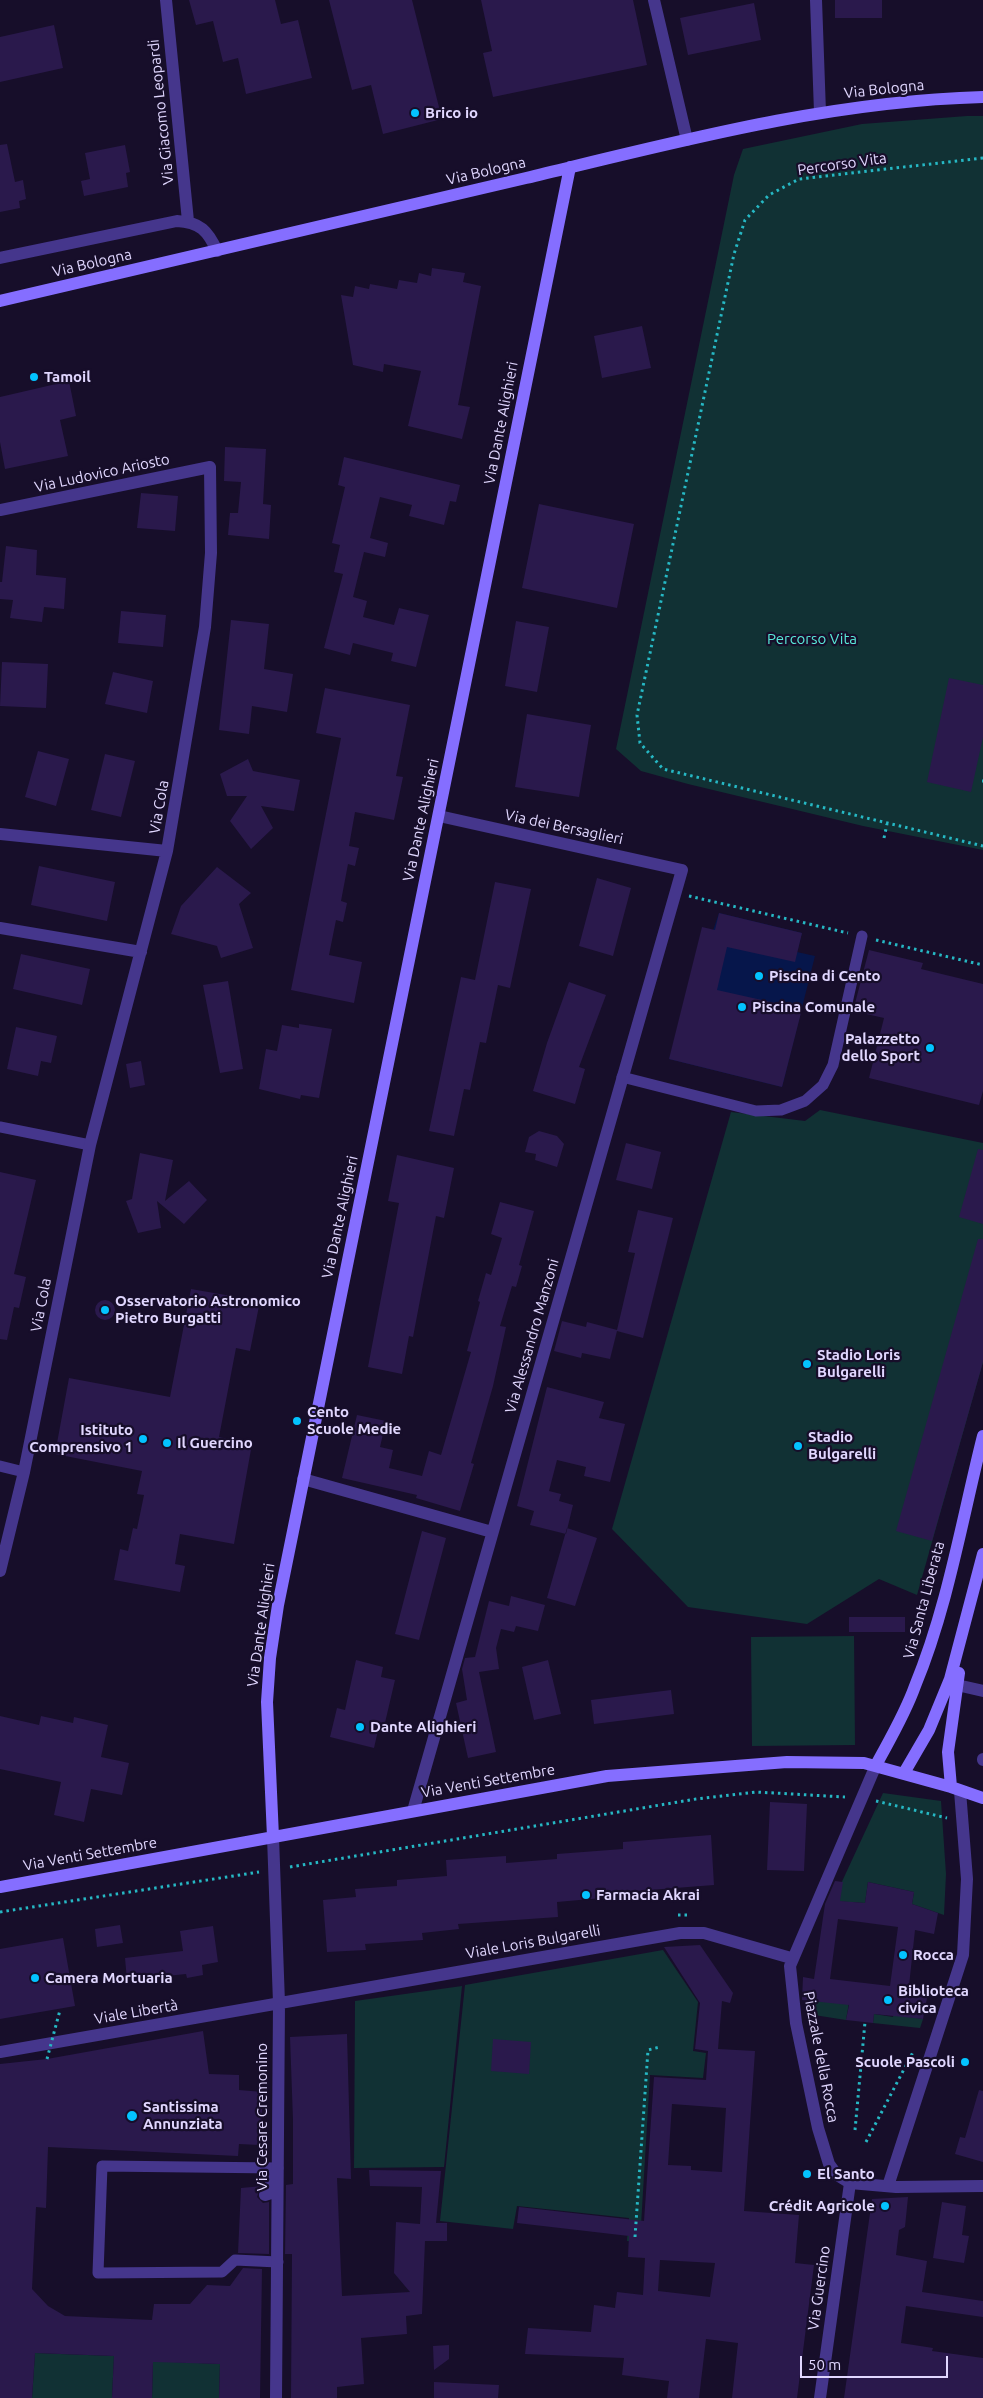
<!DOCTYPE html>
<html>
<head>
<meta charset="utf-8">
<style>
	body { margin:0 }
	#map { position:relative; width:983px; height:2398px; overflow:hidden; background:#170e2a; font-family:Ubuntu,sans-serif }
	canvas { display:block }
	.scale { position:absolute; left:800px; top:2356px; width:148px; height:22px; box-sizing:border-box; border:2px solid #e1d7ff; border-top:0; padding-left:6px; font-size:15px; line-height:18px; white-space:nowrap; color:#e1d7ff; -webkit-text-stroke:4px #170e2a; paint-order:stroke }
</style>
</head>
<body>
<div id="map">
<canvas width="983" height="2398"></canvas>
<div class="scale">50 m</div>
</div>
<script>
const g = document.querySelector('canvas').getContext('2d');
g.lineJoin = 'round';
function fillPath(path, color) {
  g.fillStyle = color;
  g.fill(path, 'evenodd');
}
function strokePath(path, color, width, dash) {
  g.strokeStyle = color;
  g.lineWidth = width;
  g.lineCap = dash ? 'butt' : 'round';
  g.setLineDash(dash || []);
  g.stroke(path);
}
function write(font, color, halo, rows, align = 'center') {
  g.font = font + ' Ubuntu,sans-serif';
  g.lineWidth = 4.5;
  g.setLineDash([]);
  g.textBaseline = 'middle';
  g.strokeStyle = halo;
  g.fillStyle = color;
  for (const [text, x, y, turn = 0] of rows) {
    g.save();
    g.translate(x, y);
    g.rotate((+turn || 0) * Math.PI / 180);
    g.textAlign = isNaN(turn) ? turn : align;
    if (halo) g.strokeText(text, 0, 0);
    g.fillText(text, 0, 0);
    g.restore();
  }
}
const green = new Path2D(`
	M 967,116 L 983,116 L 983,850 L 863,826 L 688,784 L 641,771 L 616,749 L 734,175 L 743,149 L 862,124 Z
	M 820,1110 L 983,1143 L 983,1362 L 917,1595 L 879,1579 L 807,1624 L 688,1607 L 612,1529 L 731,1112 L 805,1121 Z
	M 854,1636 L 855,1745 L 752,1746 L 751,1637 Z
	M 883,1793 L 941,1801 L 946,1874 L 944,1915 L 912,1904 L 914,1892 L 868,1882 L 865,1903 L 833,1901 Z
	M 663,1950 L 698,2002 L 693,2051 L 706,2053 L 703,2078 L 650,2075 L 640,2242 L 627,2241 L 629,2218 L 517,2206 L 513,2229 L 440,2221 L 465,1985 Z
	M 462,1986 L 444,2167 L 354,2168 L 355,2001 Z
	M 823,1993 L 850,1997 L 846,2020 L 814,2015 L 813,2001 L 822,2002 Z
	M 894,2004 L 902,2016 L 923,2019 L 920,2028 L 873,2023 L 874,2014 L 893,2017 Z
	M 35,2353 L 114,2356 L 112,2398 L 32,2398 Z
	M 153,2361 L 220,2364 L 219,2398 L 152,2398 Z`);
const water = new Path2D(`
	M 719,913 L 802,933 L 797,952 L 815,956 L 782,1087 L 669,1059 Z`);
const building = new Path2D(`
	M 189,0 L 275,0 L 281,24 L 298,20 L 312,78 L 246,94 L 238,58 L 223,62 L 213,21 L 196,25 Z
	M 329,0 L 412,0 L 442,119 L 383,134 L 371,85 L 352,90 Z
	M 481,0 L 633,0 L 647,65 L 493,97 L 483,53 L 492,51 Z
	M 835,0 L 882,0 L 882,18 L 835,18 Z
	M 754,3 L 761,40 L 688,55 L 680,18 Z
	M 54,25 L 63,68 L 0,82 L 0,37 Z
	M 7,144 L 15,182 L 23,180 L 26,199 L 19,201 L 20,208 L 0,212 L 0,145 Z
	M 125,145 L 130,172 L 126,173 L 128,187 L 84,196 L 81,181 L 90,179 L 85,153 Z
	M 432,268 L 465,273 L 463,282 L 481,286 L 458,405 L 470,407 L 462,439 L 408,426 L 421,371 L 384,364 L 383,372 L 353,365 L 341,295 L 353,297 L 355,286 L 369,289 L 370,284 L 397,289 L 399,280 L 417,283 L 419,273 L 431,276 Z
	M 642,326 L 651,368 L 602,378 L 594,336 Z
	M 69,381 L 76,416 L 60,420 L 68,456 L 5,469 L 0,442 L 0,397 Z
	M 225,447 L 266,449 L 263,504 L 271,505 L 269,539 L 228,535 L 230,513 L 238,513 L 241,482 L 224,481 Z
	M 344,457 L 460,485 L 456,502 L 450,501 L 444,525 L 409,516 L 412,505 L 380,497 L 370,538 L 388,543 L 385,557 L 364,552 L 353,597 L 367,601 L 363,617 L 394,625 L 399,608 L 429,615 L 416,667 L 391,661 L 393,653 L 353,643 L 350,655 L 324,648 L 343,574 L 334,572 L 340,545 L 332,543 L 345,487 L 338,485 Z
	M 141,493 L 178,496 L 175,531 L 137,528 Z
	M 539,504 L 634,524 L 617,608 L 522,588 Z
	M 6,546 L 37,550 L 36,575 L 66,578 L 64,609 L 44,607 L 42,622 L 10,618 L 13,600 L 0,599 L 0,582 L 2,582 Z
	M 121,611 L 166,615 L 163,647 L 118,643 Z
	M 231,620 L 269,624 L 264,669 L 293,674 L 287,712 L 252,706 L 249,734 L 219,730 Z
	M 516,621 L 549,627 L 537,692 L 505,686 Z
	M 2,662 L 48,664 L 46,708 L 0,706 Z
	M 113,672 L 153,681 L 147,713 L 105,704 Z
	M 949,678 L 983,685 L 983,737 L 971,792 L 927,782 Z
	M 325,688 L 410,705 L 396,776 L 403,777 L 394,820 L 355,812 L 349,846 L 359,848 L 355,866 L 348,864 L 341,901 L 347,903 L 343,922 L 336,920 L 329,955 L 362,962 L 354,1003 L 291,990 L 341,738 L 316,733 Z
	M 527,714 L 591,725 L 579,797 L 515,787 Z
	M 38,751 L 69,759 L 56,806 L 25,797 Z
	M 105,754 L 135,761 L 121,817 L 91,810 Z
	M 248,759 L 253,771 L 300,780 L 294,811 L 261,806 L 273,828 L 251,849 L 230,821 L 247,796 L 227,796 L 220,774 Z
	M 39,866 L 115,882 L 107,921 L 31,905 Z
	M 217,867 L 251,893 L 239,904 L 253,948 L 221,958 L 217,946 L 171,934 L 181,906 Z
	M 597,878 L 631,888 L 613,956 L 579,946 Z
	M 495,882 L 531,889 L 510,988 L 498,985 L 486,1043 L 480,1042 L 470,1090 L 464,1089 L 454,1136 L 429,1131 L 461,977 L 475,980 Z
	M 719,913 L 802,933 L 795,962 L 727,947 L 717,990 L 802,1009 L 782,1087 L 669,1059 L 702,927 L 715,930 Z
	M 869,950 L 923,963 L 921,969 L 983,984 L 983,1091 L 979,1105 L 869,1078 L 884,1018 L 853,1011 Z
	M 21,954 L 90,969 L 82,1005 L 13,989 Z
	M 228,981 L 243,1069 L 220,1073 L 203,985 Z
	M 569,982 L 606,995 L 579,1067 L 585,1069 L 575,1104 L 533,1091 L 547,1043 Z
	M 299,1024 L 332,1029 L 319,1098 L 301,1095 L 300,1099 L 259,1089 L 266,1049 L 277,1051 L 282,1025 L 299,1028 Z
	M 16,1027 L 57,1036 L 51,1063 L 41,1061 L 38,1076 L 7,1069 Z
	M 141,1061 L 145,1085 L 130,1088 L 126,1064 Z
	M 539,1131 L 557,1136 L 564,1144 L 557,1167 L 535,1160 L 536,1154 L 525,1152 L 529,1137 Z
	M 626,1143 L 661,1152 L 652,1189 L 616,1180 Z
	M 978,1149 L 983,1150 L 983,1224 L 959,1217 Z
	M 140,1153 L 173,1160 L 165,1201 L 189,1181 L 207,1200 L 184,1224 L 157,1201 L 161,1228 L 138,1233 L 126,1201 L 132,1199 Z
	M 397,1155 L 454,1168 L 444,1218 L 436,1216 L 413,1337 L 409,1336 L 402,1374 L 368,1367 L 399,1203 L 388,1201 Z
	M 0,1172 L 36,1180 L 14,1274 L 26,1277 L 19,1308 L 14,1307 L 7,1340 L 0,1339 Z
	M 500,1202 L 534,1211 L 519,1265 L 522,1266 L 516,1287 L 512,1286 L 500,1326 L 506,1327 L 493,1386 L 471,1463 L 474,1464 L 460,1511 L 416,1498 L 417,1495 L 342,1478 L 357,1415 L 386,1421 L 380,1447 L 393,1450 L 389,1468 L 422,1476 L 429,1451 L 441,1455 L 471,1352 L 467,1351 L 480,1302 L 478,1301 L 486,1273 L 491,1275 L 502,1238 L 491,1234 Z
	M 638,1210 L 673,1218 L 643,1338 L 617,1331 L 610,1359 L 582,1353 L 581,1358 L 554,1351 L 562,1321 L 586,1327 L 587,1322 L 617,1330 L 635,1253 L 628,1252 Z
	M 978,1239 L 983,1239 L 983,1362 L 932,1541 L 896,1531 Z
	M 191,1289 L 260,1301 L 250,1351 L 236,1348 L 219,1437 L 252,1444 L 234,1544 L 180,1534 L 175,1564 L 185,1566 L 180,1592 L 114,1580 L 120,1549 L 128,1551 L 133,1528 L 137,1529 L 144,1495 L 137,1494 L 142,1471 L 55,1454 L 69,1378 L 170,1397 Z
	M95 1310a10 10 0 1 1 20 0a10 10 0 1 1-20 0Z
	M 547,1387 L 604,1402 L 599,1418 L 625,1424 L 610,1482 L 584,1476 L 586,1467 L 557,1460 L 549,1491 L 561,1494 L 559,1501 L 573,1505 L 566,1534 L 530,1525 L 534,1511 L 517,1506 Z
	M 567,1528 L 597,1538 L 575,1606 L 547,1598 Z
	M 422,1531 L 446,1538 L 419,1640 L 395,1634 Z
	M 511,1596 L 545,1605 L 538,1631 L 516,1626 L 514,1632 L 501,1629 L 496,1648 L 499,1669 L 479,1672 L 496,1752 L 468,1758 L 456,1703 L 467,1700 L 462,1669 L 465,1658 L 475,1657 L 489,1601 L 509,1606 Z
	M 849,1617 L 905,1617 L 905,1632 L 849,1632 Z
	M 356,1660 L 383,1667 L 381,1677 L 395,1680 L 384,1727 L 379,1726 L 374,1748 L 330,1737 L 337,1708 L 345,1710 Z
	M 548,1660 L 561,1714 L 534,1720 L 522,1667 Z
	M 671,1690 L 674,1714 L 594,1724 L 591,1700 Z
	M 0,1716 L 39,1725 L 41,1716 L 73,1723 L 74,1717 L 108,1725 L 101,1757 L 129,1763 L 122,1795 L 91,1789 L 84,1822 L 54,1815 L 61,1782 L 0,1769 Z
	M 770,1802 L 807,1804 L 804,1871 L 767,1870 Z
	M 711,1835 L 714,1885 L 624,1892 L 624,1896 L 557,1902 L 558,1917 L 458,1924 L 459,1929 L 422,1933 L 423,1940 L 365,1944 L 366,1950 L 327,1952 L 323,1900 L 356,1897 L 355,1889 L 397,1886 L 397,1880 L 447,1876 L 446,1860 L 506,1856 L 506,1863 L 557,1859 L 557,1854 L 623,1849 L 623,1842 Z
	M 835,1881 L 843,1882 L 840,1901 L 865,1903 L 868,1882 L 914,1892 L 912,1904 L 938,1913 L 934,1934 L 915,1930 L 908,1995 L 927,1998 L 923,2019 L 874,2014 L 873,2023 L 846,2020 L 849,2005 L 802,2000 L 803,1977 L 814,1979 L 825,1904 ZM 838,1919 L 898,1927 L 890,1986 L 830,1979 Z
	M 120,1925 L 123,1943 L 97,1947 L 95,1929 Z
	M 213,1926 L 218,1962 L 202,1965 L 203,1975 L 187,1978 L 186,1974 L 127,1980 L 125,1958 L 183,1951 L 180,1931 Z
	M 63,1938 L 75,2006 L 0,2019 L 0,1949 Z
	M 700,1945 L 733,1993 L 730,2003 L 722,2001 L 718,2049 L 755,2051 L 744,2211 L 799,2215 L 795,2263 L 814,2265 L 797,2398 L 732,2398 L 738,2343 L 706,2339 L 699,2398 L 667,2398 L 669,2381 L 622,2375 L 624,2358 L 525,2354 L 528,2328 L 591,2332 L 594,2305 L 615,2308 L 617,2292 L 643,2295 L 645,2258 L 628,2257 L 629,2236 L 517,2223 L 519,2207 L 644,2221 L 654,2077 L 706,2080 L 708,2051 L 695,2049 L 700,2003 L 664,1947 ZM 672,2104 L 726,2108 L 722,2172 L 691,2170 L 691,2166 L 668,2165 ZM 660,2260 L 715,2263 L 710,2297 L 658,2291 Z
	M 203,2031 L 209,2074 L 239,2075 L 239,2090 L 263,2092 L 260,2145 L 239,2144 L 238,2156 L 48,2147 L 46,2208 L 36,2207 L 32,2289 L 48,2306 L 65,2316 L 152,2320 L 154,2304 L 190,2304 L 207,2285 L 230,2286 L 243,2268 L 262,2269 L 260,2398 L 219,2398 L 220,2364 L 153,2362 L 152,2398 L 112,2398 L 114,2356 L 35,2353 L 32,2398 L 0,2398 L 0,2064 L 47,2059 Z
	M 347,2034 L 351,2179 L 337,2178 L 342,2296 L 410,2292 L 394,2273 L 396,2222 L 420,2224 L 422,2187 L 370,2186 L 369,2170 L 441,2171 L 436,2223 L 447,2223 L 447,2241 L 425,2241 L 422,2314 L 406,2316 L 407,2334 L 361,2338 L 364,2384 L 337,2387 L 337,2398 L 291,2398 L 292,2254 L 285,2254 L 286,2185 L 293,2184 L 293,2120 L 290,2037 Z
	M 493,2039 L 531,2042 L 529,2074 L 491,2071 Z
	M 979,2090 L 983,2091 L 983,2162 L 955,2154 L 960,2137 L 965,2138 Z
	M 263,2186 L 259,2190 L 257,2197 L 263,2203 L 269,2202 L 269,2254 L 238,2253 L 241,2188 Z
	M 908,2197 L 905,2227 L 899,2230 L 896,2255 L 927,2261 L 922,2292 L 983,2301 L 983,2317 L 906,2306 L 901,2343 L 933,2348 L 932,2351 L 983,2358 L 983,2398 L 844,2398 L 872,2199 Z
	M 942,2202 L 966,2206 L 962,2235 L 969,2236 L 964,2263 L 933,2258 Z
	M 449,2345 L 449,2359 L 434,2370 L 433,2346 Z
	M 434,2382 L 499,2385 L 498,2398 L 434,2398 Z`);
const path = new Path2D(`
	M 983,158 L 799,179 L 769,195 L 745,220 L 734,254 L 637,715 L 640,743 L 663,769 L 983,846
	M 982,781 L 983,781
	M 884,838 L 887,824
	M 689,896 L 848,933
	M 876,940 L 983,965
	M 876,1801 L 947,1818
	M 290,1867 L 696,1799 L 756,1792 L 845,1797
	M 0,1912 L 259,1872
	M 678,1915 L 691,1915
	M 855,2130 L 865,2022
	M 866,2142 L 913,2052
	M 635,2237 L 648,2050 L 660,2047`);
const lane = new Path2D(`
	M 622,1077 L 756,1111 L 781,1110 L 805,1101 L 823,1085 L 833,1065 L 862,936
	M 0,1127 L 90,1145
	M 0,1466 L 24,1472
	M 278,2262 L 235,2260 L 222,2272 L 98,2273 L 102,2166 L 278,2168`);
const street = new Path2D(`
	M 166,0 L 188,221
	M 654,0 L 687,140
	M 816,0 L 820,112
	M 0,258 L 177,221 C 200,222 208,231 217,251
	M 0,510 L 210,467 L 211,553 L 205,627 L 167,851 L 90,1145 L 24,1472 L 0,1571
	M 0,834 L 167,851
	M 0,928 L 141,952
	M 303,1479 L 492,1532
	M 957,1685 L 983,1691
	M 983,1760 L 983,1759
	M 876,1765 L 790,1966 L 796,2023 L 818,2128 L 829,2164 L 837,2175 L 850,2183 L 896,2187 L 983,2186
	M 413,1811 L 682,870 L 439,816
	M 273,1837 L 279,2003 L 276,2398
	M 0,2052 L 680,1933 L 704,1933 L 791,1958
	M 888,2186 L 963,1955 L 967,1879 L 960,1791
	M 265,2195 L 271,2193 L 271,2176
	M 820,2398 L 850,2183`);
const secondary = new Path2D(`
	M 0,301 C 176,261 351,219 526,178 C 676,142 828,101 983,97
	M 876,1765 C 890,1739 905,1714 915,1686 C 948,1606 962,1519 983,1436
	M 904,1773 L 929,1730 L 950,1679 L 983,1554
	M 951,1787 L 948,1752 L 959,1673
	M 273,1837 L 267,1702 L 270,1658 L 278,1605 L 570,167
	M 0,1887 L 607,1776 L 787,1762 L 864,1763 L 951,1787 L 983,1798`);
const pathBridge = new Path2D(`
	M 47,2059 L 60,2010`);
const markers = [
	[415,113,5,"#03c3ff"],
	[34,377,5,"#03c3ff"],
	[759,976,5,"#03c3ff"],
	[742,1007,5,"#03c3ff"],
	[930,1048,5,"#03c3ff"],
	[105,1310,5,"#03c3ff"],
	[807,1364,5,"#03c3ff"],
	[297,1421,5,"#03c3ff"],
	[143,1439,5,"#03c3ff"],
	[167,1443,5,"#03c3ff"],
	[798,1446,5,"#03c3ff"],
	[360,1727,5,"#03c3ff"],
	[586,1895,5,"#03c3ff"],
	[903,1955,5,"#03c3ff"],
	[35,1978,5,"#03c3ff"],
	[888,2000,5,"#03c3ff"],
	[965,2062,5,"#03c3ff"],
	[132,2116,6,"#03c3ff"],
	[807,2174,5,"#03c3ff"],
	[885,2206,5,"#03c3ff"]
];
const streetNames = [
	["Via Bologna",884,89,-6],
	["Via Giacomo Leopardi",161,112,-96],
	["Percorso Vita",842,164,-8],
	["Via Bologna",486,171,-13],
	["Via Bologna",92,263,-13],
	["Via Dante Alighieri",501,423,-79],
	["Via Ludovico Ariosto",102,473,-12],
	["Via Cola",159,807,-80],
	["Via Dante Alighieri",421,820,-78],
	["Via dei Bersaglieri",564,827,12],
	["Via Dante Alighieri",340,1217,-78],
	["Via Cola",41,1305,-79],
	["Via Alessandro Manzoni",532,1336,-74],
	["Via Santa Liberata",924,1600,-75],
	["Via Dante Alighieri",261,1625,-82],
	["Via Venti Settembre",488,1781,-10],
	["Via Venti Settembre",90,1854,-10],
	["Viale Loris Bulgarelli",533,1942,-10],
	["Viale Libertà",136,2012,-10],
	["Piazzale della Rocca",821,2057,79],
	["Via Cesare Cremonino",262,2117,-90],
	["Via Guercino",819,2288,-82]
];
const poiNames = [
	["Brico io",425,113],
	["Tamoil",44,377],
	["Piscina di Cento",769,976],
	["Piscina Comunale",752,1007],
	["Palazzetto",920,1039,"right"],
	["dello Sport",920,1056,"right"],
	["Osservatorio Astronomico",115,1301],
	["Pietro Burgatti",115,1318],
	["Stadio Loris",817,1355],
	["Bulgarelli",817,1372],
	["Cento",307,1412],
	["Scuole Medie",307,1429],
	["Istituto",133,1430,"right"],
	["Comprensivo 1",133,1447,"right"],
	["Stadio",808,1437],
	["Bulgarelli",808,1454],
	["Il Guercino",177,1443],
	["Dante Alighieri",370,1727],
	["Farmacia Akrai",596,1895],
	["Rocca",913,1955],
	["Camera Mortuaria",45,1978],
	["Biblioteca",898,1991],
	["civica",898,2008],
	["Scuole Pascoli",955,2062,"right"],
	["Santissima",143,2107],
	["Annunziata",143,2124],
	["El Santo",817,2174],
	["Crédit Agricole",875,2206,"right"]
];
const parkNames = [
	["Percorso Vita",812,639]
];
fillPath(green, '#113134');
fillPath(water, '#06164b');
fillPath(building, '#2a194c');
strokePath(path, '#26b8c4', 3, [2.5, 4]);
strokePath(lane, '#45368c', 11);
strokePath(street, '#45368c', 12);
strokePath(secondary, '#856eff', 12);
strokePath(pathBridge, '#26b8c4', 3, [2.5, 4]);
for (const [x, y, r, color] of markers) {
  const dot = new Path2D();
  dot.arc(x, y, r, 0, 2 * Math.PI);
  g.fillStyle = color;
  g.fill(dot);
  strokePath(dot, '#170e2a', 2);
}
write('15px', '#e1d7ff', '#170e2a', streetNames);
write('bold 15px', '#e1d7ff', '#170e2a', poiNames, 'left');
write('15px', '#59e9d9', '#170e2a', parkNames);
</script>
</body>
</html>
